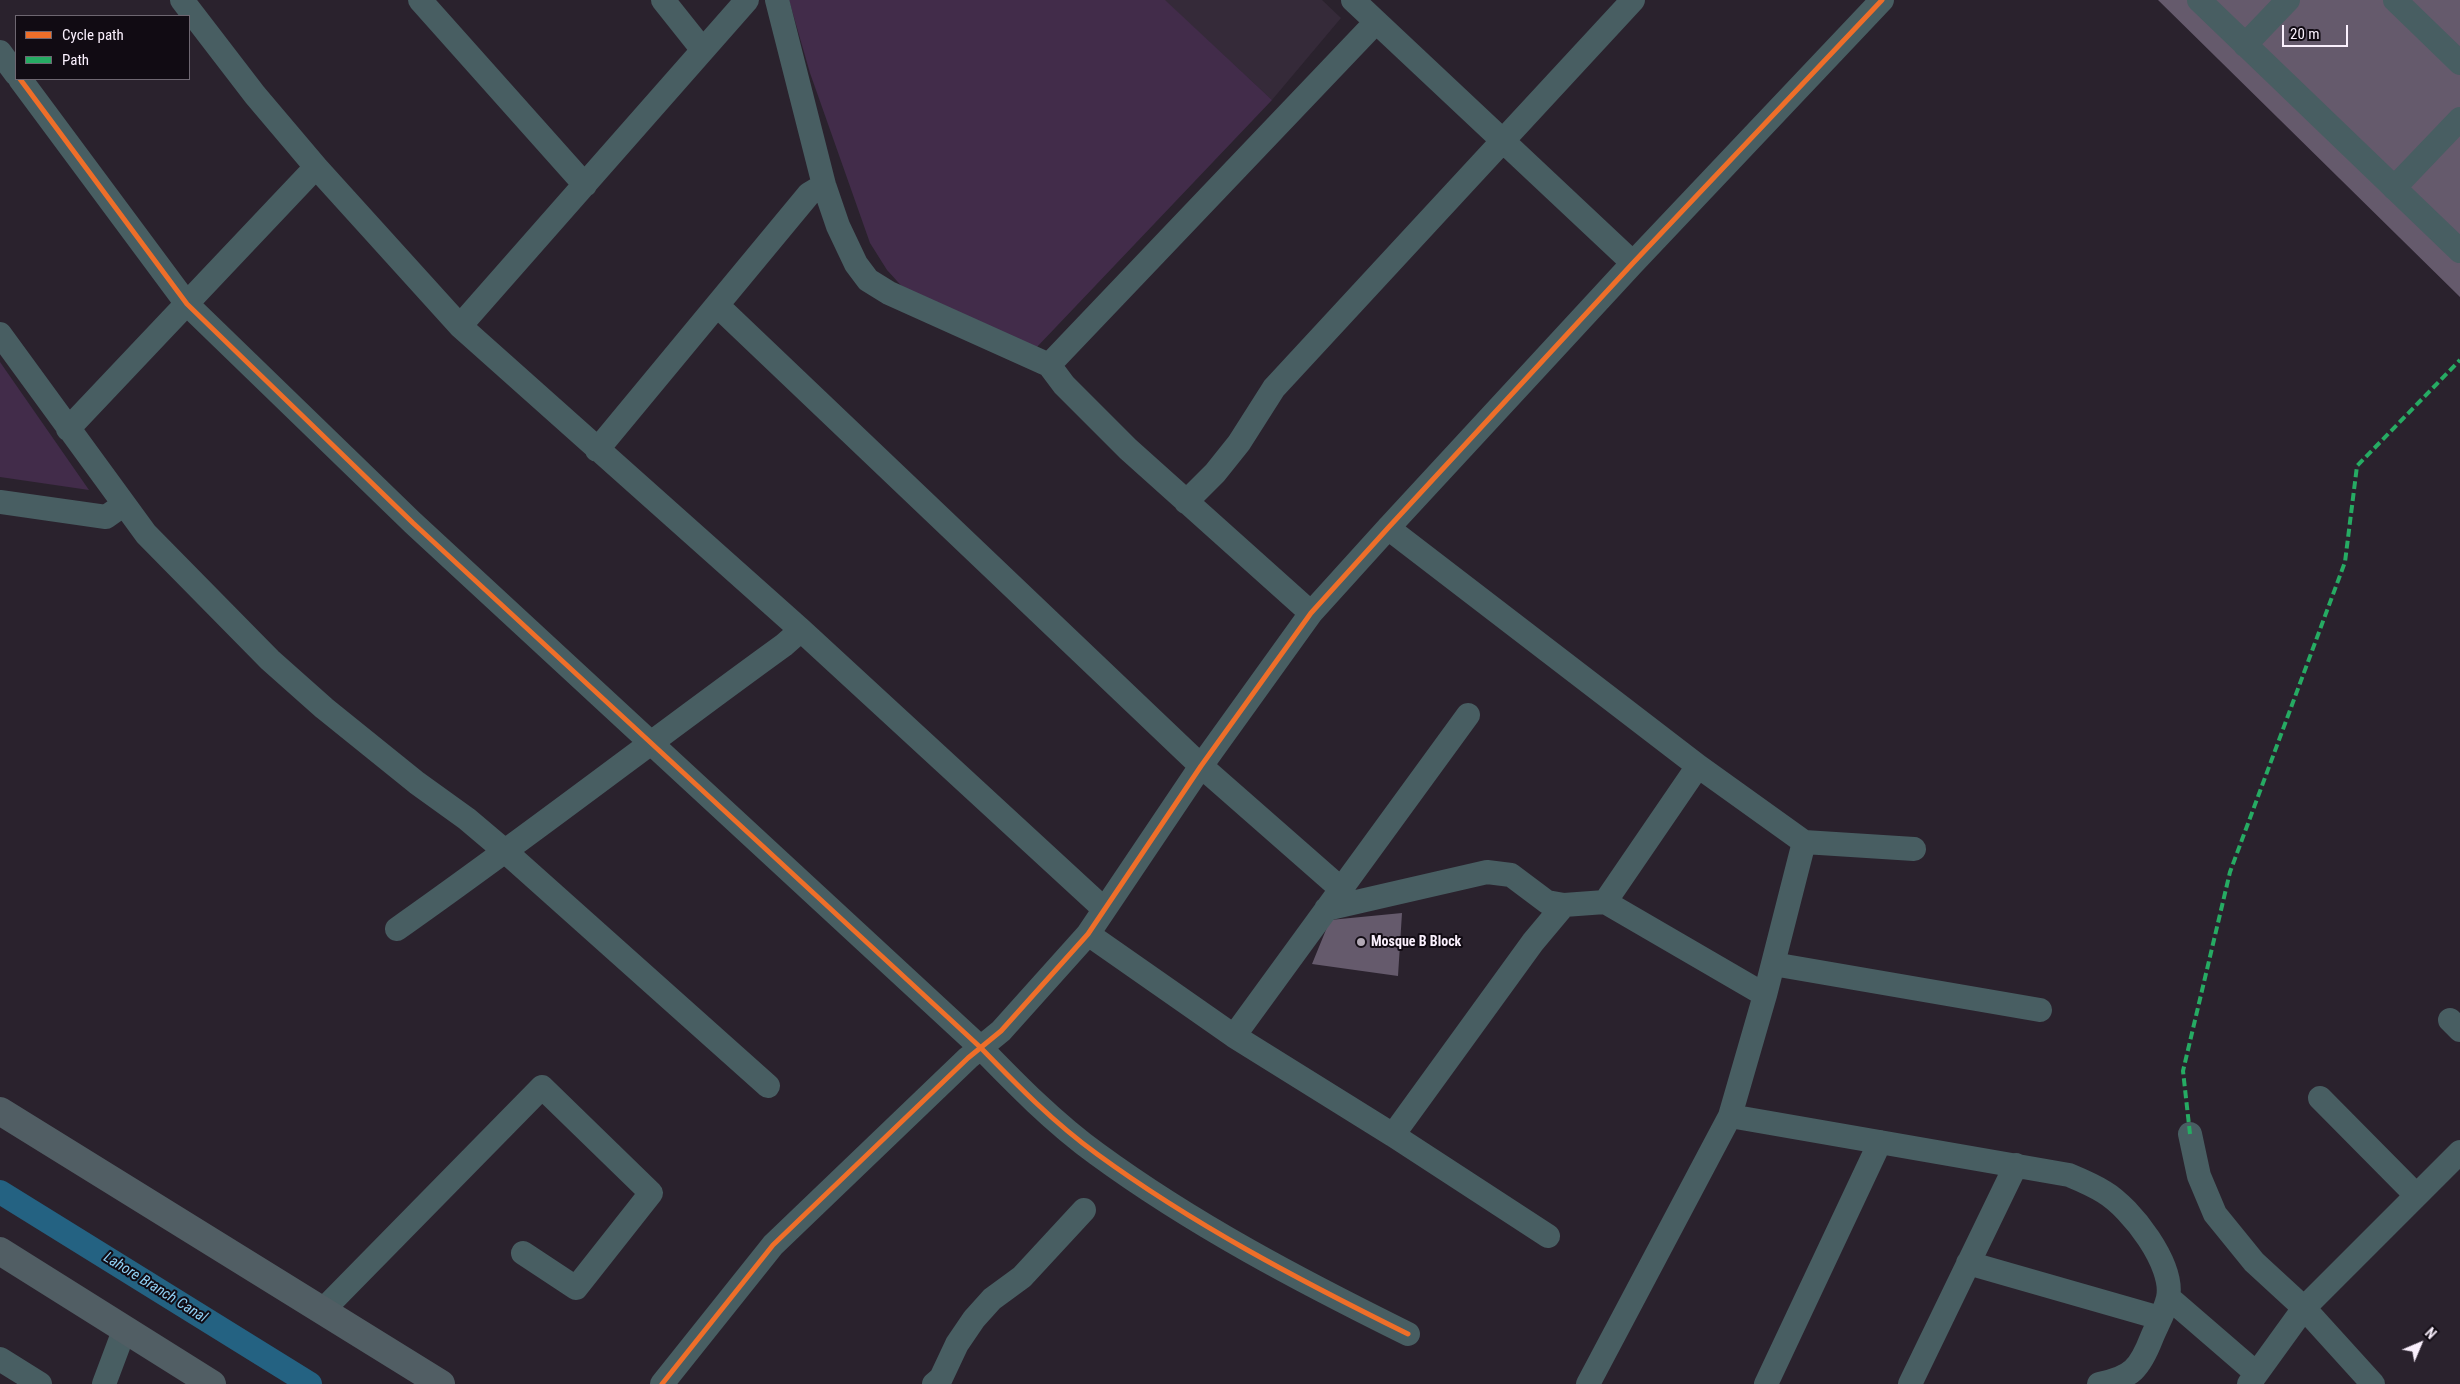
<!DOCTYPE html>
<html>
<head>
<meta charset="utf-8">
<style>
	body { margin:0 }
	#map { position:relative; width:2460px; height:1384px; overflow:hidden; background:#2a222d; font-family:"Roboto Condensed",sans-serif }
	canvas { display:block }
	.legend { position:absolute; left:15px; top:15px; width:175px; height:65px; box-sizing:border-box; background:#110b13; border:1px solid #6e6771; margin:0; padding:6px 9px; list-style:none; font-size:15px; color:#faf0fd }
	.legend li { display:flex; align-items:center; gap:10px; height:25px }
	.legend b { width:25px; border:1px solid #6e6771 }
	.north { position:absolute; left:2395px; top:1319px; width:50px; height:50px; -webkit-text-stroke:4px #110b13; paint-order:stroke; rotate:45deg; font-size:14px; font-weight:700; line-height:20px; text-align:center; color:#faf0fd }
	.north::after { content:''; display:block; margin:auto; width:18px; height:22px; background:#faf0fd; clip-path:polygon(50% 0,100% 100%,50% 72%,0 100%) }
	.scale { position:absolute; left:2282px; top:25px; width:66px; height:22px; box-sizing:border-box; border:2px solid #faf0fd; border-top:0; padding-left:6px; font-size:15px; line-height:18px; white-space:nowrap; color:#faf0fd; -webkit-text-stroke:4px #110b13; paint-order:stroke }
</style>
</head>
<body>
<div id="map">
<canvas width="2460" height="1384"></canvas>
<ul class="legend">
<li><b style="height:6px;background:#ee6e29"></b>Cycle path</li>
<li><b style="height:6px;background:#26ab63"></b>Path</li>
</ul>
<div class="north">N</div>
<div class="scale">20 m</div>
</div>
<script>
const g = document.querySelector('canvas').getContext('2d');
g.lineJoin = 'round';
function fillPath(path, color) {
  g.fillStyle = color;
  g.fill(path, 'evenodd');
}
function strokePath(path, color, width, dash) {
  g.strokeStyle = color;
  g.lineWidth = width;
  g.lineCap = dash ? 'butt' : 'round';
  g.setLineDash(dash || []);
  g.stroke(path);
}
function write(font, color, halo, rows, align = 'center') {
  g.font = font + ' "Roboto Condensed",sans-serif';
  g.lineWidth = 4;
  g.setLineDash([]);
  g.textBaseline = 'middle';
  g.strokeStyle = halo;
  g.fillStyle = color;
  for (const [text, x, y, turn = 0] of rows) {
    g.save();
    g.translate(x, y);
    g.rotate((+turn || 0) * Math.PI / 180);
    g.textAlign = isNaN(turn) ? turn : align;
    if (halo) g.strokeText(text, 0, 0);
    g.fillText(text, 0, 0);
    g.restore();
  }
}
const commercial = new Path2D(`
	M 1164,0 L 1322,0 L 1341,18 L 1272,100 Z`);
const green = new Path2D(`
	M 789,0 L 1165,0 L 1272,100 L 1036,348 L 907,292 L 887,270 L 870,243 L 810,73 Z
	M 0,362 L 89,490 L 0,477 Z`);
const canal = new Path2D(`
	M 0,1192 L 310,1384`);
const building = new Path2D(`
	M 2158,0 L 2460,0 L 2460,297 Z
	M 1402,913 L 1398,976 L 1312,964 L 1330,920 Z`);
const minor = new Path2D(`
	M 182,0 L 255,95 L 316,167 L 460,326 L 801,630 L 1104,909
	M 420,0 L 585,185
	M 663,0 L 702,49
	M 777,0 L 824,185 L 838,226 L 856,264 L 868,280 L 889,293 L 1049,365 L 1064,385 L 1128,449 L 1311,613
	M 1353,0 L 1633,263
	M 2199,0 L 2460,251
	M 2395,0 L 2460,63
	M 2245,45 L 2288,0
	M 0,52 L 16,74
	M 20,79 L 187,304 L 413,523 L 980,1047 C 1016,1084 1054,1123 1097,1154 C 1194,1225 1301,1281 1408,1334
	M 2394,188 L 2460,119
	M 718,306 L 1201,766 L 1340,888
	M 460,326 L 747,0
	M 0,334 L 146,534 L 270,660 L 324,708 L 417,783 L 467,819 L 506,852 L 768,1086
	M 1049,365 L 1376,22
	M 68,429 L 316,167
	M 597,450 L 809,194 L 824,185
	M 0,502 L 106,517 L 123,505
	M 1186,502 L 1215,473 L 1239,443 L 1274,388 L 1633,0
	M 1388,528 L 1698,766 L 1605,902
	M 1698,766 L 1804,842 L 1914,849
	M 1326,909 L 1487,872 L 1511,875 L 1547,902 L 1564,905 L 1605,902 L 1765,995
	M 397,929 C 528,837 654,739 784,645 L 801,630
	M 1088,934 L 1234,1036 L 1393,1135 L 1533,942 L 1564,905
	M 1773,964 L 2040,1010
	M 2450,1020 L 2460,1030
	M 1234,1036 L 1468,715
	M 2320,1098 L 2416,1195
	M 1730,1116 L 2069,1175 C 2081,1180 2093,1185 2104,1192 C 2131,1208 2175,1265 2168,1298 C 2165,1311 2157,1325 2152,1337 C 2140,1368 2132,1378 2099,1384
	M 2190,1134 L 2199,1176 L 2215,1214 L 2254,1262 L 2304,1308 L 2373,1384
	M 1393,1135 L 1548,1236
	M 1968,1263 L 2160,1318
	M 2168,1297 L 2256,1373
	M 323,1310 L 542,1087 L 651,1193 L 576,1288 L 523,1253
	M 0,1359 L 40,1384
	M 104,1384 L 125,1328
	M 662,1384 L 773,1245 L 968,1058 L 1001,1031 L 1088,934 L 1201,766 L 1311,613 L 1388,528 L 1633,263 L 1882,0
	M 934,1384 L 941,1378 L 957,1344 L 974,1319 L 992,1299 L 1022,1277 L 1084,1210
	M 1588,1384 L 1730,1116 L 1765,995 L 1804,842
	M 1766,1384 L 1880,1142
	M 1910,1384 L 2016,1165
	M 2249,1384 L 2304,1308 L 2460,1152`);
const highway = new Path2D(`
	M 0,1111 L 441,1384
	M 0,1251 L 212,1384`);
const quiet = new Path2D(`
	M 2190,1134 L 2183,1071 L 2230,872 L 2345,562 L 2357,466 L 2460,360`);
const cycleway = new Path2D(`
	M 20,79 L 187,304 L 413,523 L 980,1047 C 1016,1084 1054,1123 1097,1154 C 1194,1225 1301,1281 1408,1334
	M 662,1384 L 773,1245 L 968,1058 L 1001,1031 L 1088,934 L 1201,766 L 1311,613 L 1388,528 L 1633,263 L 1882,0`);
const markers = [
	[1361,942,5,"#b1a8b4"]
];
const poiNames = [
	["Mosque B Block",1371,942]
];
const waterNames = [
	["Lahore Branch Canal",155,1288,32]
];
fillPath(commercial, '#352a39');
fillPath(green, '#422c4a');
strokePath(canal, '#246282', 24);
fillPath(building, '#655a6c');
strokePath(minor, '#485e62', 24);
strokePath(highway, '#515e64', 28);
strokePath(quiet, '#26ab63', 4, [8, 4]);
strokePath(cycleway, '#ee6e29', 5);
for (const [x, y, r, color] of markers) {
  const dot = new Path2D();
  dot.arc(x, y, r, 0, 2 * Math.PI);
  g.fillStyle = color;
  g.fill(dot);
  strokePath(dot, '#110b13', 2);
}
write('bold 14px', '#faf0fd', '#110b13', poiNames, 'left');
write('italic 15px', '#8fcff3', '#110b13', waterNames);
</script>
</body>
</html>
